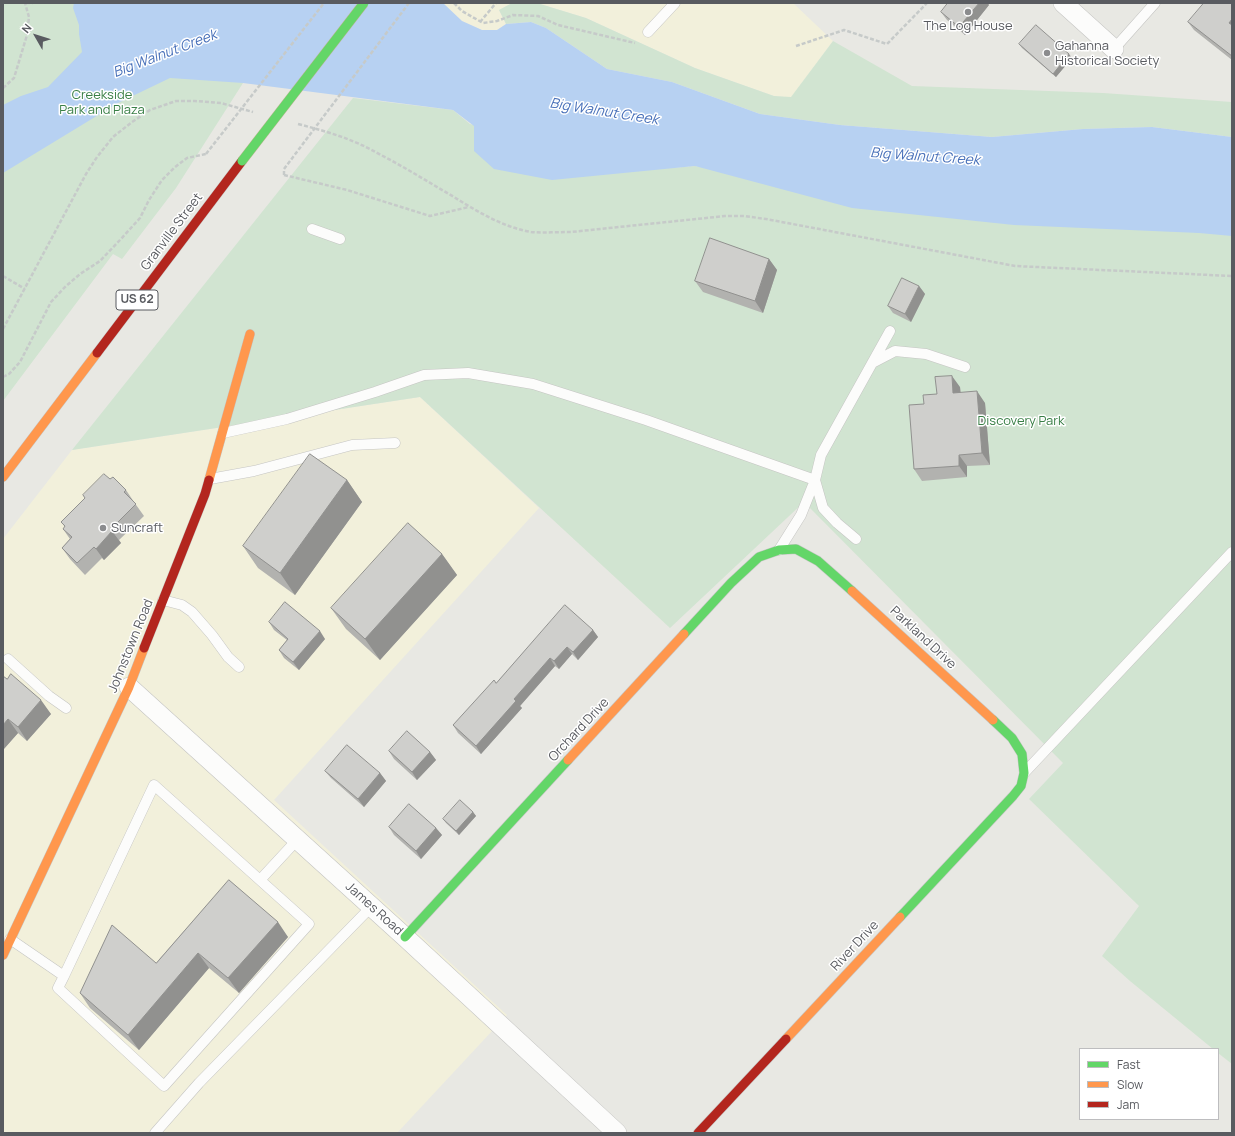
<!DOCTYPE html>
<html>
<head>
<meta charset="utf-8">
<style>
	body { margin:0 }
	#map { position:relative; width:1235px; height:1136px; overflow:hidden; background:#e8e8e3; font-family:Manrope,sans-serif }
	canvas { display:block }
	.frame { position:absolute; inset:0; border:4px solid #595b60; pointer-events:none }
	.legend { position:absolute; left:1079px; top:1048px; width:140px; height:72px; box-sizing:border-box; background:#fff; border:1px solid #bdbdbf; margin:0; padding:5px 7px; list-style:none; font-size:12px; color:#595b60 }
	.legend li { display:flex; align-items:center; gap:8px; height:20px }
	.legend b { width:20px; border:1px solid #bdbdbf }
	.north { position:absolute; left:16px; top:16px; width:40px; height:40px; -webkit-text-stroke:3px #fff; paint-order:stroke; rotate:309deg; font-size:11px; font-weight:700; line-height:16px; text-align:center; color:#595b60 }
	.north::after { content:''; display:block; margin:auto; width:14px; height:18px; background:#595b60; clip-path:polygon(50% 0,100% 100%,50% 72%,0 100%) }
</style>
</head>
<body>
<div id="map">
<canvas width="1235" height="1136"></canvas>
<div class="frame"></div>
<ul class="legend">
<li><b style="height:5px;background:#63d668"></b>Fast</li>
<li><b style="height:5px;background:#ff974d"></b>Slow</li>
<li><b style="height:5px;background:#b3261e"></b>Jam</li>
</ul>
<div class="north">N</div>
</div>
<script>
const g = document.querySelector('canvas').getContext('2d');
g.lineJoin = 'round';
function fillPath(path, color) {
  g.fillStyle = color;
  g.fill(path, 'evenodd');
}
function strokePath(path, color, width, dash) {
  g.strokeStyle = color;
  g.lineWidth = width;
  g.lineCap = dash ? 'butt' : 'round';
  g.setLineDash(dash || []);
  g.stroke(path);
}
function write(font, color, halo, rows, align = 'center') {
  g.font = font + ' Manrope,sans-serif';
  g.lineWidth = 3;
  g.setLineDash([]);
  g.textBaseline = 'middle';
  g.strokeStyle = halo;
  g.fillStyle = color;
  for (const [text, x, y, turn = 0] of rows) {
    g.save();
    g.translate(x, y);
    g.rotate((+turn || 0) * Math.PI / 180);
    g.textAlign = isNaN(turn) ? turn : align;
    if (halo) g.strokeText(text, 0, 0);
    g.fillText(text, 0, 0);
    g.restore();
  }
}
const commercial = new Path2D(`
	M 443,3 L 512,3 L 499,10 L 506,24 L 497,30 L 482,30 L 462,21 Z
	M 537,3 L 793,3 L 833,41 L 791,98 L 774,96 L 695,68 L 586,18 Z
	M 420,397 L 539,508 L 274,800 L 507,1015 L 397,1133 L 3,1133 L 3,539 L 72,450 Z`);
const green = new Path2D(`
	M 3,3 L 307,3 L 243,83 L 176,188 L 122,259 L 113,254 L 3,401 Z
	M 512,3 L 537,3 L 586,18 L 695,68 L 774,96 L 791,97 L 833,41 L 912,86 L 1103,93 L 1232,102 L 1232,137 L 1152,127 L 1083,129 L 992,137 L 840,125 L 760,114 L 672,82 L 607,69 L 546,28 L 531,22 L 506,24 L 499,10 Z
	M 353,98 L 453,110 L 470,124 L 671,168 L 695,166 L 1232,235 L 1232,1064 L 1218,1053 L 1218,1049 L 1213,1049 L 1130,981 L 1102,956 L 1139,906 L 1029,799 L 1063,763 L 804,502 L 670,628 L 420,397 L 72,450 Z`);
const water = new Path2D(`
	M 74,3 L 443,3 L 462,21 L 482,30 L 497,30 L 506,24 L 531,22 L 546,28 L 607,69 L 672,82 L 760,114 L 840,125 L 992,137 L 1083,129 L 1152,127 L 1232,137 L 1232,236 L 1199,233 L 1014,225 L 852,208 L 695,166 L 552,180 L 494,169 L 474,151 L 474,126 L 453,110 L 243,83 L 170,78 L 118,103 L 3,173 L 3,105 L 21,96 L 48,87 L 82,52 L 79,34 L 79,25 L 73,8 Z`);
const path = new Path2D(`
	M 26,3 L 33,3
	M 454,3 L 462,11 L 483,23 L 497,21 L 513,15 L 538,16 L 558,25 L 635,43
	M 480,22 L 496,3
	M 796,46 L 844,30 L 887,44 L 927,3
	M 3,88 L 14,78 L 27,35 L 29,17 L 25,3
	M 298,124 C 329,132 353,139 381,155 C 406,168 430,183 454,197 C 478,212 503,227 531,232 C 544,233 558,232 571,232 L 725,216 L 744,216 L 766,219 L 1015,266 L 1232,276
	M 284,175 L 347,190 L 430,216 L 469,207
	M 3,276 L 25,289
	M 3,329 L 86,174 L 97,157 L 113,137 L 132,122 L 150,110 L 176,101 L 195,101 L 221,103 L 253,112
	M 3,377 L 9,374 L 20,362 L 51,302 L 65,287 L 80,274 L 100,261 L 120,240 L 140,218 L 149,200 L 162,180 L 175,167 L 187,158 L 206,154`);
const lane = new Path2D(`
	M 648,32 L 675,3
	M 1114,49 L 1155,3
	M 312,229 L 340,239
	M 872,363 L 895,351 L 926,354 L 965,367
	M 223,433 L 287,419 L 375,392 L 424,375 L 468,373 L 533,384 L 646,420 L 815,480
	M 210,479 L 254,471 L 352,445 L 395,443
	M 815,480 L 823,508 L 837,523 L 856,539
	M 779,550 L 801,515 L 815,480 L 821,455 L 890,331
	M 163,600 L 182,605 L 192,612 L 212,635 L 228,657 L 239,667
	M 8,659 L 49,696 L 66,708
	M 1025,772 L 1232,552
	M 260,880 L 297,840
	M 10,939 L 64,976 L 154,785 L 309,924 L 164,1086 L 58,988 L 64,976
	M 155,1133 L 199,1083 L 371,907`);
const street = new Path2D(`
	M 1063,3 L 1114,49
	M 129,687 L 405,937 L 617,1133`);
const fast = new Path2D(`
	M 684,634 L 731,583 L 759,557 L 779,550 L 796,549 L 818,561 L 852,591
	M 900,917 L 1013,796 L 1021,786 L 1024,773 L 1022,754 L 1012,738 L 993,720
	M 405,937 L 568,760`);
const slow = new Path2D(`
	M 3,477 L 97,353
	M 209,480 L 250,334
	M 852,591 L 993,720
	M 568,760 L 684,634
	M 3,955 L 129,687 L 144,648
	M 786,1039 L 900,917`);
const jam = new Path2D(`
	M 97,353 L 242,161
	M 144,648 L 205,494 L 209,480
	M 698,1133 L 786,1039`);
const pathBridge = new Path2D(`
	M 206,154 L 324,3
	M 284,175 L 284,169 L 409,3`);
const fastBridge = new Path2D(`
	M 242,161 L 364,3`);
const wall = new Path2D(`
	M 1232,3 L 1232,60 L 1194,30 L 1188,22 Z
	M 989,5 L 965,35 L 947,20 L 941,12 Z
	M 1019,44 L 1072,58 L 1056,77 L 1022,48 Z
	M 769,259 L 777,270 L 763,313 L 703,292 L 695,281 Z
	M 919,286 L 925,294 L 911,322 L 893,313 L 888,306 Z
	M 960,387 L 961,393 L 985,403 L 990,465 L 967,466 L 967,477 L 922,481 L 914,469 L 924,404 L 937,394 Z
	M 110,479 L 126,490 L 134,502 L 144,516 L 119,540 L 121,543 L 104,560 L 102,558 L 85,575 L 70,559 L 62,548 L 70,539 L 63,529 L 65,527 L 61,522 L 85,498 L 83,495 Z
	M 347,480 L 362,502 L 295,595 L 258,568 L 243,546 Z
	M 442,554 L 457,575 L 380,660 L 346,629 L 331,608 Z
	M 269,622 L 325,639 L 299,670 L 284,658 L 279,650 L 287,640 L 274,630 Z
	M 593,630 L 598,637 L 578,660 L 572,654 L 559,669 L 555,666 L 520,706 L 522,708 L 481,754 L 458,733 L 453,725 L 496,683 Z
	M 3,676 L 51,714 L 27,741 L 18,733 L 3,750 Z
	M 389,751 L 430,752 L 436,760 L 417,780 L 394,759 Z
	M 325,771 L 380,773 L 386,781 L 364,807 L 331,778 Z
	M 473,812 L 476,816 L 459,835 L 446,823 L 443,819 Z
	M 389,827 L 436,828 L 442,835 L 421,859 L 394,835 Z
	M 229,880 L 288,937 L 239,993 L 209,968 L 139,1050 L 90,1008 L 80,993 L 156,963 Z`);
const shadedWall = new Path2D(`
	M 979,3 L 988,3 L 989,5 L 965,35 L 959,27 Z
	M 1232,19 L 1232,27 L 1229,23 Z
	M 1069,54 L 1072,58 L 1056,77 L 1053,74 Z
	M 769,259 L 777,270 L 763,313 L 755,301 Z
	M 919,286 L 925,294 L 911,322 L 905,314 Z
	M 952,376 L 960,387 L 961,405 L 953,393 Z
	M 977,391 L 985,403 L 990,465 L 982,453 Z
	M 959,455 L 967,466 L 967,477 L 959,466 Z
	M 347,480 L 362,502 L 295,595 L 280,573 Z
	M 112,531 L 121,543 L 104,560 L 96,549 Z
	M 442,554 L 457,575 L 380,660 L 365,639 Z
	M 593,630 L 598,637 L 578,660 L 573,652 Z
	M 320,631 L 325,639 L 299,670 L 293,662 Z
	M 567,647 L 572,654 L 559,669 L 554,661 Z
	M 550,658 L 555,666 L 520,706 L 522,708 L 481,754 L 476,746 L 514,699 Z
	M 41,700 L 51,714 L 27,741 L 18,727 Z
	M 8,719 L 18,733 L 3,750 L 3,725 Z
	M 430,752 L 436,760 L 417,780 L 412,772 Z
	M 380,773 L 386,781 L 364,807 L 358,799 Z
	M 473,812 L 476,816 L 459,835 L 456,831 Z
	M 436,828 L 442,835 L 421,859 L 416,851 Z
	M 278,922 L 288,937 L 239,993 L 228,978 Z
	M 198,953 L 209,968 L 139,1050 L 128,1035 Z`);
const building = new Path2D(`
	M 948,3 L 979,3 L 959,27 L 941,12 Z
	M 1204,3 L 1232,3 L 1232,19 L 1229,23 L 1232,25 L 1232,56 L 1188,22 Z
	M 1036,25 L 1069,54 L 1053,74 L 1019,44 Z
	M 710,238 L 769,259 L 755,301 L 695,281 Z
	M 902,278 L 919,286 L 905,314 L 888,306 Z
	M 952,376 L 953,393 L 977,391 L 982,453 L 959,455 L 959,466 L 914,469 L 909,405 L 924,404 L 923,395 L 937,394 L 935,377 Z
	M 310,454 L 347,480 L 280,573 L 243,546 Z
	M 104,474 L 110,479 L 113,477 L 126,490 L 124,492 L 136,504 L 111,529 L 112,531 L 96,549 L 94,547 L 77,563 L 62,548 L 72,537 L 63,529 L 65,526 L 61,522 L 85,498 L 83,495 Z
	M 408,523 L 442,554 L 365,639 L 331,608 Z
	M 285,602 L 320,631 L 293,662 L 279,650 L 288,639 L 269,622 Z
	M 565,605 L 593,630 L 573,652 L 567,647 L 554,661 L 550,658 L 514,699 L 516,701 L 476,746 L 453,725 L 494,680 L 496,683 Z
	M 11,674 L 41,700 L 18,727 L 8,719 L 3,725 L 3,676 L 7,679 Z
	M 407,731 L 430,752 L 412,772 L 389,751 Z
	M 347,745 L 380,773 L 358,799 L 325,771 Z
	M 460,800 L 473,812 L 456,831 L 443,819 Z
	M 409,804 L 436,828 L 416,851 L 389,827 Z
	M 229,880 L 278,922 L 228,978 L 198,953 L 128,1035 L 80,993 L 112,925 L 156,963 Z`);
const markers = [
	[968,12,4,"#8b8c8e"],
	[1047,53,4,"#8b8c8e"],
	[103,528,4,"#8b8c8e"]
];
const shields = [
	[137,300,42]
];
const shieldNames = [
	["US 62",137,300]
];
const poiNames = [
	["The Log House",968,26,"center"],
	["Gahanna",1055,46],
	["Historical Society",1055,61],
	["Suncraft",111,528]
];
const parkNames = [
	["Creekside",102,95],
	["Park and Plaza",102,110],
	["Discovery Park",1021,421]
];
const streetNames = [
	["Granville Street",172,232,-53],
	["Parkland Drive",923,638,43],
	["Johnstown Road",131,646,-68],
	["Orchard Drive",579,730,-47],
	["James Road",374,909,42],
	["River Drive",855,946,-47]
];
const waterNames = [
	["Big Walnut Creek",165,54,-21],
	["Big Walnut Creek",604,112,9],
	["Big Walnut Creek",925,157,4]
];
fillPath(commercial, '#f2f0db');
fillPath(green, '#d1e4d1');
fillPath(water, '#b7d1f2');
strokePath(lane, '#c5c5c3', 11);
strokePath(street, '#c5c5c3', 20);
strokePath(fast, '#c5c5c4', 10);
strokePath(slow, '#c5c5c4', 10);
strokePath(jam, '#c5c5c4', 10);
strokePath(path, '#c6cac9', 2.5, [4, 2]);
strokePath(lane, '#fcfcfb', 10);
strokePath(street, '#fcfcfb', 19);
strokePath(fast, '#63d668', 9);
strokePath(slow, '#ff974d', 9);
strokePath(jam, '#b3261e', 9);
strokePath(fastBridge, '#bdb593', 10, []);
strokePath(pathBridge, '#c6cac9', 2.5, [4, 2]);
strokePath(fastBridge, '#63d668', 9);
fillPath(wall, '#b2b2af');
fillPath(shadedWall, '#91918f');
fillPath(building, '#cfcfcc');
strokePath(building, '#91918f', 1);
for (const [x, y, r, color] of markers) {
  const dot = new Path2D();
  dot.arc(x, y, r, 0, 2 * Math.PI);
  g.fillStyle = color;
  g.fill(dot);
  strokePath(dot, '#fff', 1.5);
}
for (const [x, y, w] of shields) {
  const box = new Path2D();
  box.roundRect(x - w / 2, y - 10, w, 20, 3);
  g.fillStyle = '#fff';
  g.fill(box);
  strokePath(box, '#595b60', 1);
}
write('bold 12px', '#595b60', null, shieldNames);
write('13px', '#595b60', '#fff', poiNames, 'left');
write('13px', '#397f46', '#fff', parkNames);
write('13px', '#595b60', '#fff', streetNames);
write('italic 14px', '#4870b9', '#fff', waterNames);
</script>
</body>
</html>
